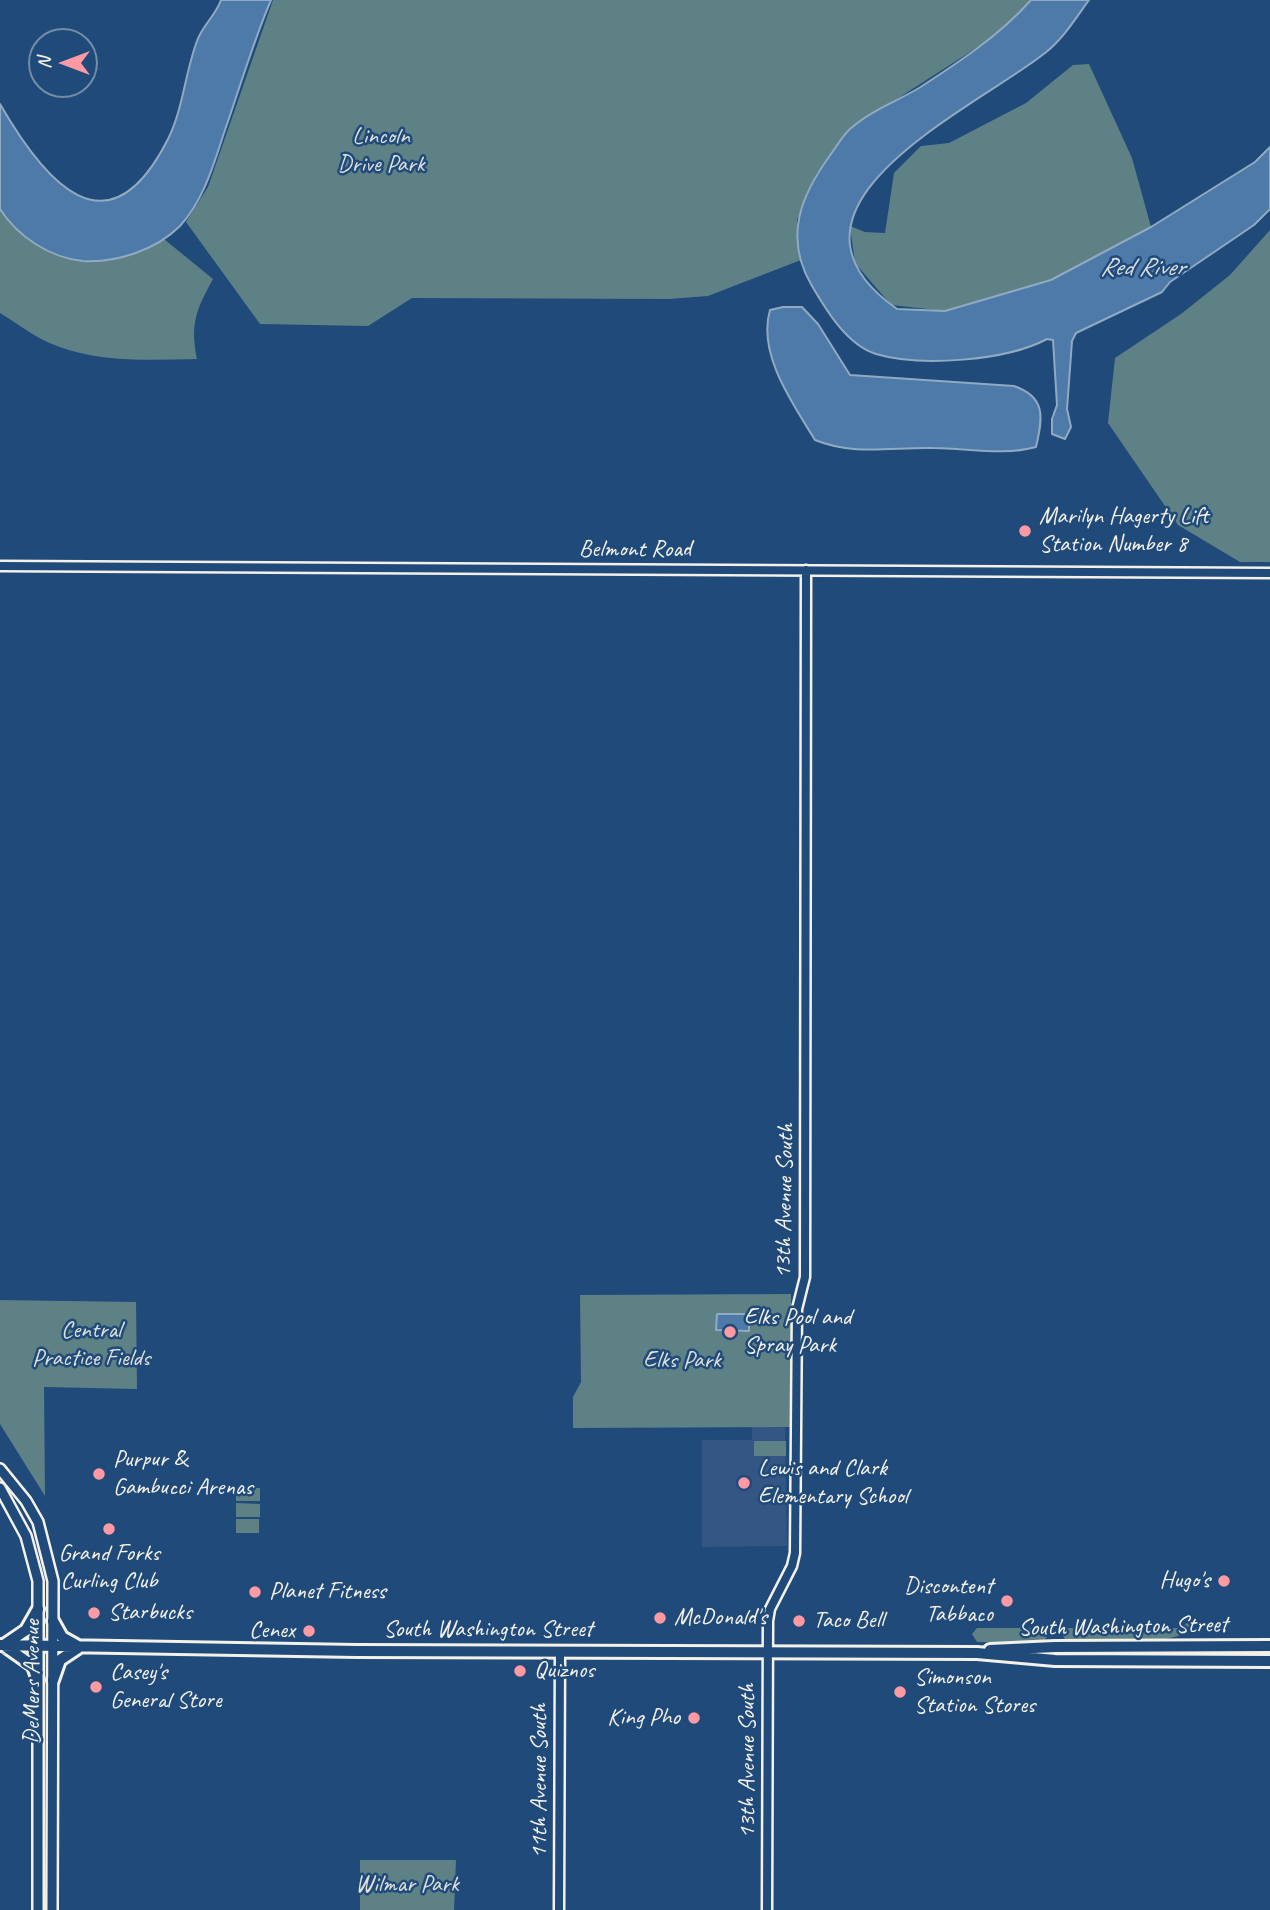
<!DOCTYPE html>
<html>
<head>
<meta charset="utf-8">
<style>
	body { margin:0 }
	#map { position:relative; width:1270px; height:1910px; overflow:hidden; background:#1f4a7a; font-family:Caveat,sans-serif }
	canvas { display:block }
	.north { position:absolute; left:28px; top:28px; width:70px; height:70px; box-sizing:border-box; background:#1f4a7a; border:2px solid #748da6; border-radius:50%; rotate:270deg; font-size:19px; font-weight:700; line-height:28px; text-align:center; color:#f4f1e8 }
	.north::after { content:''; display:block; margin:auto; width:24px; height:32px; background:#ff9aa2; clip-path:polygon(50% 0,100% 100%,50% 72%,0 100%) }
</style>
</head>
<body>
<div id="map">
<canvas width="1270" height="1910"></canvas>
<div class="north">N</div>
</div>
<script>
const g = document.querySelector('canvas').getContext('2d');
g.lineJoin = 'round';
function fillPath(path, color) {
  g.fillStyle = color;
  g.fill(path, 'evenodd');
}
function strokePath(path, color, width, dash) {
  g.strokeStyle = color;
  g.lineWidth = width;
  g.lineCap = dash ? 'butt' : 'round';
  g.setLineDash(dash || []);
  g.stroke(path);
}
function write(font, color, halo, rows, align = 'center') {
  g.font = font + ' Caveat,sans-serif';
  g.lineWidth = 5;
  g.setLineDash([]);
  g.textBaseline = 'middle';
  g.strokeStyle = halo;
  g.fillStyle = color;
  for (const [text, x, y, turn = 0] of rows) {
    g.save();
    g.translate(x, y);
    g.rotate((+turn || 0) * Math.PI / 180);
    g.textAlign = isNaN(turn) ? turn : align;
    if (halo) g.strokeText(text, 0, 0);
    g.fillText(text, 0, 0);
    g.restore();
  }
}
const built = new Path2D(`
	M 752,1368 L 784,1369 L 787,1546 L 702,1547 L 702,1440 L 752,1440 Z`);
const green = new Path2D(`
	M 273,0 L 1031,0 L 995,36 L 850,129 L 817,173 L 797,220 L 801,260 L 708,296 L 669,299 L 412,298 L 368,326 L 260,324 L 186,222 L 208,187 Z
	M 1089,64 L 1132,158 L 1151,227 L 1051,280 L 999,298 L 945,311 L 891,305 L 855,263 L 850,226 L 865,232 L 885,233 L 894,173 L 921,146 L 949,143 L 1026,103 L 1073,65 Z
	M 0,209 L 6,219 L 134,254 L 164,239 L 213,279 C 196,310 190,324 197,359 C 150,360 102,363 57,346 C 37,339 18,324 0,313 Z
	M 1270,230 L 1270,562 L 1240,562 L 1178,525 L 1108,423 L 1115,358 L 1181,314 L 1230,275 Z
	M 791,1294 L 792,1427 L 573,1428 L 573,1397 L 581,1382 L 580,1295 Z
	M 0,1300 L 136,1302 L 137,1389 L 44,1387 L 45,1496 L 0,1424 Z
	M 754,1441 L 786,1441 L 786,1456 L 754,1456 Z
	M 236,1488 L 260,1488 L 260,1501 L 236,1501 Z
	M 236,1503 L 260,1504 L 260,1517 L 236,1517 Z
	M 236,1519 L 259,1519 L 259,1533 L 236,1533 Z
	M 1189,1621 L 1189,1630 C 1174,1646 1092,1642 1067,1642 L 1061,1633 L 1066,1628 L 1181,1628 Z
	M 977,1628 L 1042,1628 L 1047,1630 L 1047,1637 L 1043,1642 L 977,1642 L 972,1634 Z
	M 360,1860 L 456,1860 L 454,1910 L 360,1910 Z`);
const water = new Path2D(`
	M 221,0 L 271,0 C 253,42 240,87 225,130 C 214,163 204,200 180,226 C 156,250 116,263 83,261 C 50,258 17,236 0,209 L 0,104 C 45,182 108,258 168,139 C 183,109 185,73 197,41 C 202,26 216,15 221,0 Z
	M 1031,0 L 1089,0 C 1076,18 1063,39 1045,53 C 976,108 753,207 897,309 L 945,311 L 1051,280 L 1151,227 L 1255,162 L 1270,147 L 1270,209 L 1254,225 L 1170,282 L 1162,292 L 1076,333 L 1072,341 L 1067,409 L 1071,427 L 1065,439 L 1052,434 L 1052,419 L 1057,405 L 1053,340 L 1047,339 C 1006,361 920,367 876,354 C 847,345 826,310 812,286 C 783,237 801,195 831,154 C 837,146 843,135 850,129 C 870,111 897,101 919,88 C 959,62 999,36 1031,0 Z
	M 783,307 L 802,307 L 818,324 L 850,375 L 1014,386 C 1046,397 1043,417 1036,447 C 1003,456 968,448 933,448 C 892,447 854,456 815,440 C 793,404 757,354 770,310 Z
	M 717,1314 L 749,1314 L 749,1331 L 716,1330 Z`);
const tertiary = new Path2D(`
	M 0,566 L 1270,573
	M 559,1910 L 560,1652
	M 767,1910 L 768,1621 L 770,1609 L 792,1566 L 795,1553 L 797,1309 L 805,1277 L 806,570`);
const secondary = new Path2D(`
	M 0,1469 L 26,1501 L 38,1522 L 53,1581 L 52,1910
	M 0,1488 L 26,1536 L 38,1581 L 38,1910`);
const primary = new Path2D(`
	M 53,1621 L 62,1637 L 78,1646
	M 0,1645 L 357,1651 L 977,1653 L 1055,1660 L 1270,1661
	M 4,1645 L 26,1630 L 38,1609
	M 6,1647 L 33,1666 L 37,1678
	M 990,1650 L 1055,1647 L 1270,1646
	M 53,1680 L 60,1660 L 78,1648`);
const markers = [
	[1025,531,7,"#ff9aa2"],
	[730,1332,7,"#ff9aa2"],
	[99,1474,7,"#ff9aa2"],
	[744,1483,7,"#ff9aa2"],
	[109,1529,7,"#ff9aa2"],
	[1224,1581,7,"#ff9aa2"],
	[255,1592,7,"#ff9aa2"],
	[1007,1601,7,"#ff9aa2"],
	[94,1613,7,"#ff9aa2"],
	[660,1618,7,"#ff9aa2"],
	[799,1621,7,"#ff9aa2"],
	[309,1631,7,"#ff9aa2"],
	[520,1671,7,"#ff9aa2"],
	[96,1687,7,"#ff9aa2"],
	[900,1692,7,"#ff9aa2"],
	[694,1718,7,"#ff9aa2"]
];
const parkNames = [
	["Lincoln",381,137],
	["Drive Park",381,165],
	["Central",91,1331],
	["Practice Fields",91,1359],
	["Elks Park",682,1361],
	["Wilmar Park",407,1885]
];
const poiNames = [
	["Marilyn Hagerty Lift",1039,517],
	["Station Number 8",1039,545],
	["Elks Pool and",744,1318],
	["Spray Park",744,1346],
	["Purpur &",113,1460],
	["Gambucci Arenas",113,1488],
	["Lewis and Clark",758,1469],
	["Elementary School",758,1497],
	["Grand Forks",109,1554,"center"],
	["Curling Club",109,1582,"center"],
	["Hugo's",1210,1581,"right"],
	["Discontent",993,1587,"right"],
	["Tabbaco",993,1615,"right"],
	["Planet Fitness",269,1592],
	["Starbucks",108,1613],
	["McDonald's",674,1618],
	["Taco Bell",813,1621],
	["Cenex",295,1631,"right"],
	["Quiznos",534,1671],
	["Casey's",110,1673],
	["General Store",110,1701],
	["Simonson",914,1678],
	["Station Stores",914,1706],
	["King Pho",680,1718,"right"]
];
const streetNames = [
	["Belmont Road",635,550],
	["13th Avenue South",785,1201,-89],
	["South Washington Street",1123,1627,-1],
	["South Washington Street",488,1630],
	["DeMers Avenue",33,1682,-90],
	["13th Avenue South",748,1761,-90],
	["11th Avenue South",540,1781,-90]
];
const waterNames = [
	["Red River",1142,268]
];
fillPath(built, '#345684');
fillPath(green, '#5e8186');
fillPath(water, '#4d7aa9');
strokePath(water, '#90aac2', 2);
strokePath(tertiary, '#f4f1e8', 13);
strokePath(secondary, '#f4f1e8', 14);
strokePath(primary, '#f4f1e8', 16);
strokePath(tertiary, '#1f4a7a', 8);
strokePath(secondary, '#1f4a7a', 9);
strokePath(primary, '#1f4a7a', 10);
for (const [x, y, r, color] of markers) {
  const dot = new Path2D();
  dot.arc(x, y, r, 0, 2 * Math.PI);
  g.fillStyle = color;
  g.fill(dot);
  strokePath(dot, '#1f4a7a', 2.5);
}
write('24px', '#dee0d9', '#1f4a7a', parkNames);
write('24px', '#f4f1e8', '#1f4a7a', poiNames, 'left');
write('24px', '#f4f1e8', '#1f4a7a', streetNames);
write('italic 26px', '#dbdfdf', '#1f4a7a', waterNames);
</script>
</body>
</html>
